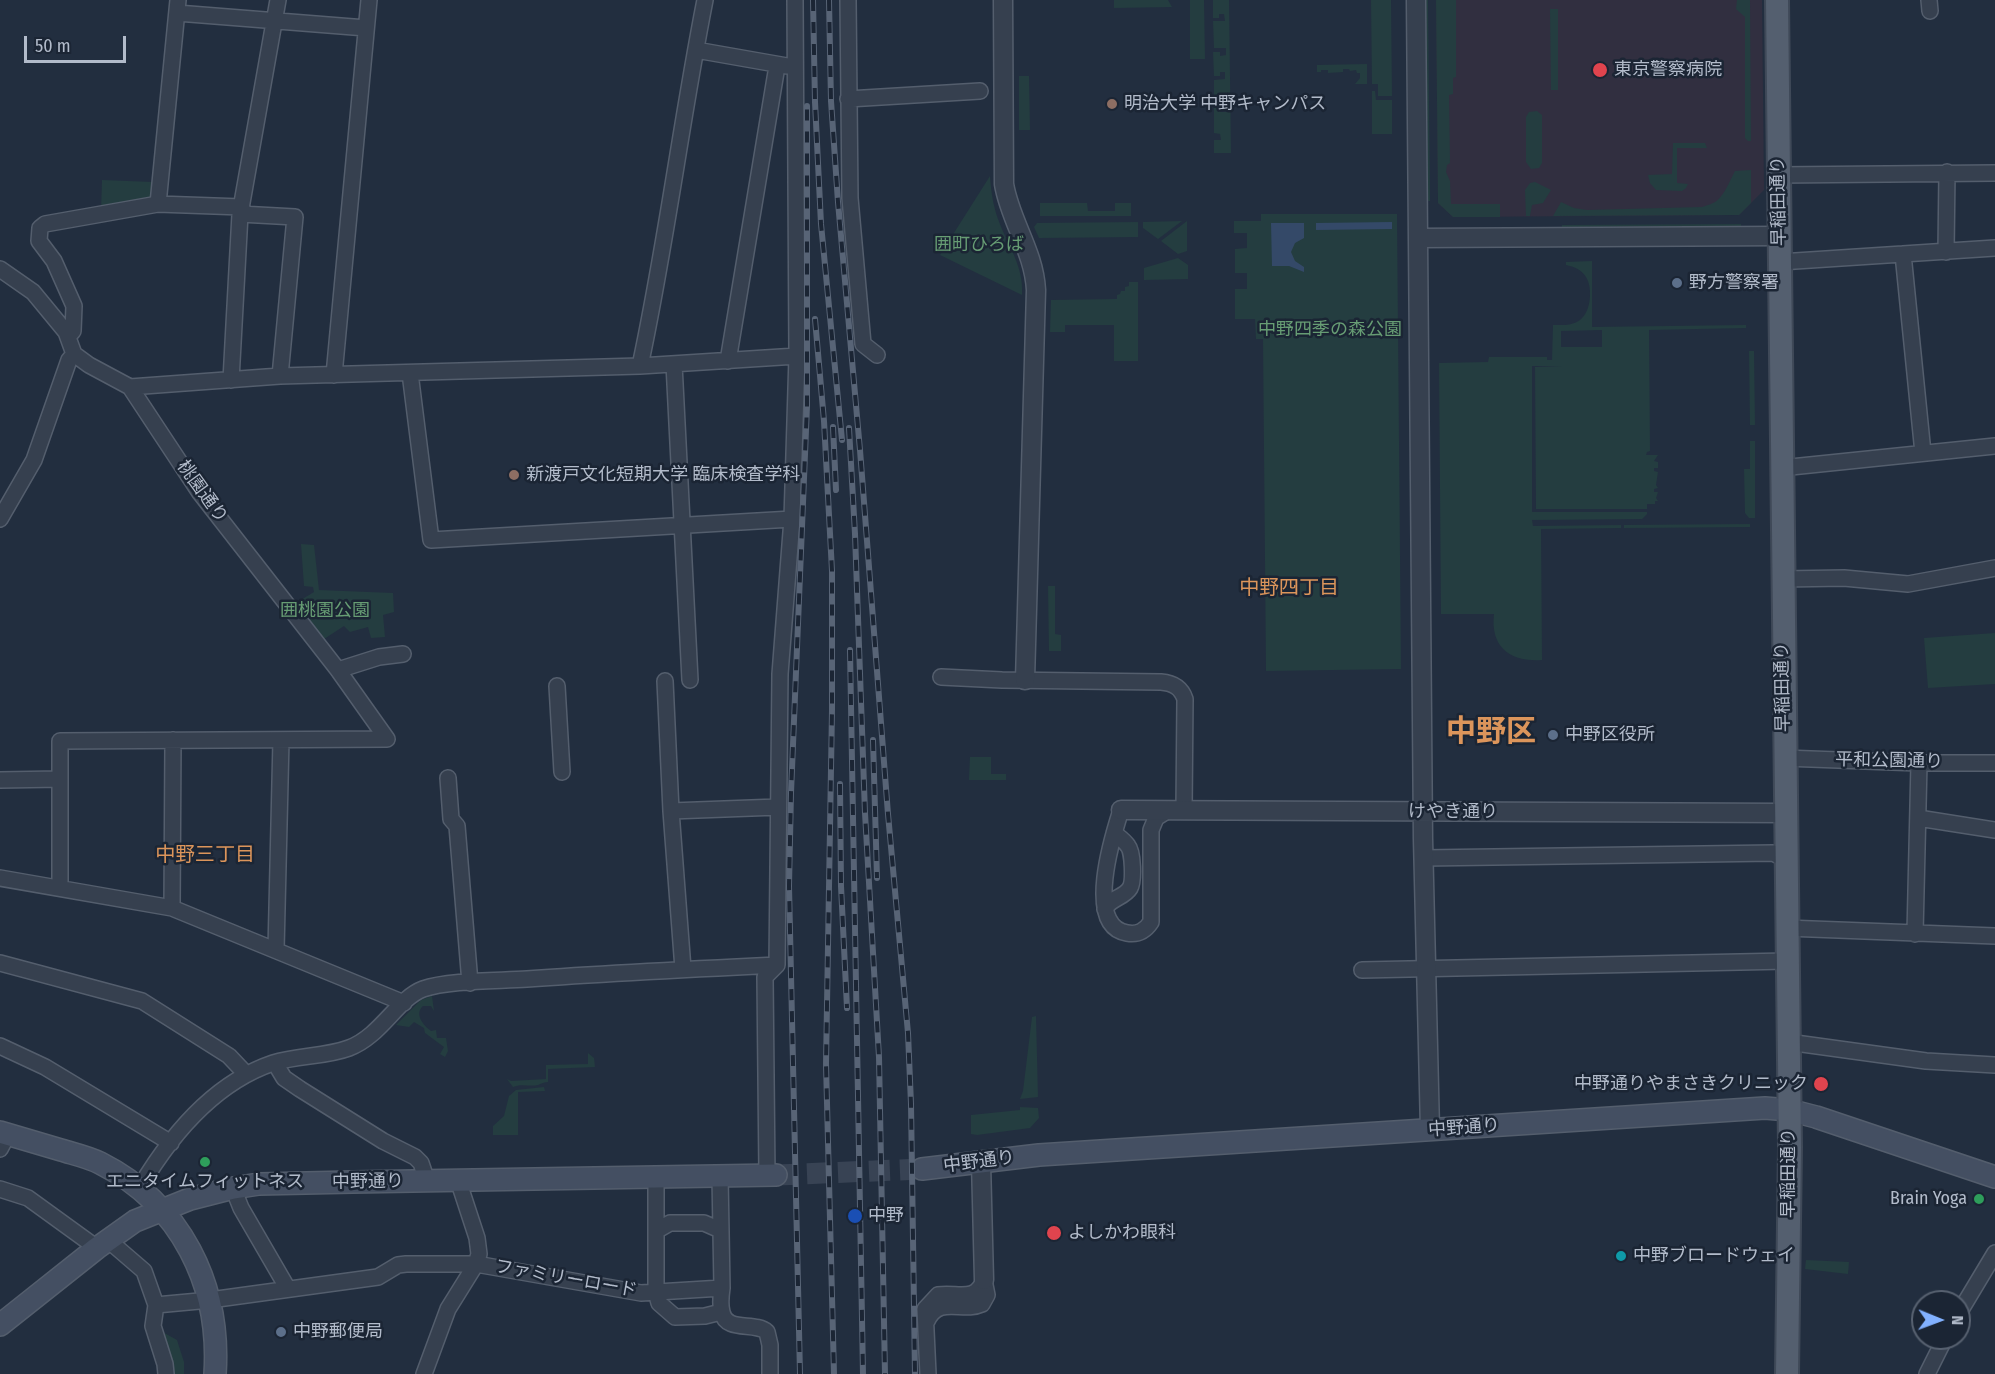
<!DOCTYPE html>
<html>
<head>
<meta charset="utf-8">
<style>
	body { margin:0 }
	#map { position:relative; width:1995px; height:1374px; overflow:hidden; background:#222e3f; font-family:"Fira Sans Condensed",sans-serif }
	canvas { display:block }
	.north { position:absolute; left:1911px; top:1290px; width:60px; height:60px; box-sizing:border-box; background:#1b2534; border:2px solid #576170; border-radius:50%; rotate:91deg; font-size:16px; font-weight:700; line-height:24px; text-align:center; color:#b2bbca }
	.north::after { content:''; display:block; margin:auto; width:21px; height:27px; background:#82b1ff; clip-path:polygon(50% 0,100% 100%,50% 72%,0 100%) }
	.scale { position:absolute; left:24px; top:36px; width:102px; height:27px; box-sizing:border-box; border:3px solid #b2bbca; border-top:0; padding-left:8px; font-size:18px; line-height:21px; white-space:nowrap; color:#b2bbca; -webkit-text-stroke:4px #1b2534; paint-order:stroke }
</style>
</head>
<body>
<div id="map">
<canvas width="1995" height="1374"></canvas>
<div class="north">N</div>
<div class="scale">50 m</div>
</div>
<script>
const g = document.querySelector('canvas').getContext('2d');
g.lineJoin = 'round';
function fillPath(path, color) {
  g.fillStyle = color;
  g.fill(path, 'evenodd');
}
function strokePath(path, color, width, dash) {
  g.strokeStyle = color;
  g.lineWidth = width;
  g.lineCap = dash ? 'butt' : 'round';
  g.setLineDash(dash || []);
  g.stroke(path);
}
function write(font, color, halo, rows, align = 'center') {
  g.font = font + ' "Fira Sans Condensed","Noto Sans JP",sans-serif';
  g.lineWidth = 5;
  g.setLineDash([]);
  g.textBaseline = 'middle';
  g.strokeStyle = halo;
  g.fillStyle = color;
  for (const [text, x, y, turn = 0] of rows) {
    g.save();
    g.translate(x, y);
    g.rotate((+turn || 0) * Math.PI / 180);
    g.textAlign = isNaN(turn) ? turn : align;
    if (halo) g.strokeText(text, 0, 0);
    g.fillText(text, 0, 0);
    g.restore();
  }
}
const medical = new Path2D(`
	M 1436,0 L 1762,0 L 1764,190 L 1739,215 L 1453,217 L 1438,203 Z`);
const green = new Path2D(`
	M 1114,0 L 1168,0 L 1172,7 L 1114,8 Z
	M 1190,0 L 1204,0 L 1205,59 L 1190,59 Z
	M 1213,0 L 1229,0 L 1231,153 L 1214,153 L 1214,140 L 1221,140 L 1220,134 L 1214,133 L 1214,108 L 1220,108 L 1221,112 L 1227,112 L 1227,104 L 1214,104 L 1214,80 L 1225,79 L 1225,72 L 1220,72 L 1220,76 L 1214,76 L 1213,52 L 1220,52 L 1220,56 L 1226,55 L 1226,48 L 1214,48 L 1213,21 L 1225,21 L 1224,14 L 1219,14 L 1219,18 L 1213,18 Z
	M 1371,0 L 1391,0 L 1392,96 L 1378,96 L 1378,84 L 1372,84 Z
	M 1426,0 L 1428,0 L 1430,201 L 1428,201 Z
	M 1436,0 L 1456,0 L 1456,77 L 1453,78 L 1453,94 L 1449,95 L 1450,163 L 1447,165 L 1446,172 L 1450,181 L 1451,204 L 1500,204 L 1500,217 L 1453,217 L 1438,203 Z
	M 1737,0 L 1750,0 L 1751,141 L 1748,141 L 1745,138 L 1745,17 L 1736,9 Z
	M 1550,9 L 1558,9 L 1558,90 L 1551,90 Z
	M 1367,64 L 1367,84 L 1355,84 L 1360,78 L 1360,73 L 1357,73 L 1356,70 L 1350,71 L 1349,69 L 1343,69 L 1343,72 L 1328,73 L 1328,70 L 1321,70 L 1321,72 L 1317,72 L 1317,65 Z
	M 1019,76 L 1029,76 L 1030,130 L 1019,130 Z
	M 1372,91 L 1375,91 L 1376,100 L 1392,100 L 1392,134 L 1372,134 Z
	M 1537,111 L 1542,115 L 1542,163 L 1539,168 L 1531,169 L 1526,162 L 1526,117 L 1529,112 Z
	M 1673,143 L 1705,143 L 1707,148 L 1677,148 L 1677,183 L 1688,184 L 1686,188 L 1682,191 L 1656,190 L 1650,183 L 1648,175 L 1672,174 Z
	M 1751,170 L 1751,203 L 1739,215 L 1553,216 L 1561,202 L 1574,208 L 1587,210 L 1702,207 C 1705,206 1708,205 1711,204 C 1723,200 1729,182 1735,171 Z
	M 990,176 C 991,191 993,205 998,219 C 1007,245 1024,265 1022,295 L 940,255 Z
	M 102,180 L 153,182 L 152,199 L 101,211 Z
	M 1535,182 L 1551,190 L 1543,203 L 1532,205 L 1530,216 L 1526,216 L 1525,190 L 1530,183 Z
	M 1040,203 L 1087,203 L 1088,211 L 1115,211 L 1115,203 L 1131,203 L 1131,216 L 1040,216 Z
	M 1261,214 L 1397,214 L 1401,669 L 1266,671 L 1263,339 L 1256,339 L 1255,319 L 1235,319 L 1235,289 L 1247,289 L 1247,273 L 1235,273 L 1235,249 L 1247,248 L 1247,233 L 1234,233 L 1234,221 L 1261,221 Z
	M 1182,221 L 1158,239 L 1143,228 L 1143,222 Z
	M 1187,221 L 1187,251 L 1178,254 L 1161,241 Z
	M 1138,222 L 1138,237 L 1039,238 L 1034,227 L 1037,223 Z
	M 1741,224 L 1741,226 L 1562,227 L 1562,225 Z
	M 1178,258 L 1188,265 L 1188,279 L 1144,280 L 1144,268 Z
	M 1592,261 L 1592,327 L 1746,325 L 1746,328 L 1649,330 L 1650,451 L 1647,452 L 1646,455 L 1658,455 L 1654,461 L 1658,462 L 1658,468 L 1654,468 L 1654,471 L 1658,472 L 1656,485 L 1658,488 L 1654,489 L 1654,492 L 1658,492 L 1656,498 L 1658,501 L 1655,501 L 1655,504 L 1647,504 L 1647,509 L 1536,509 L 1535,367 L 1562,366 L 1532,366 L 1532,512 L 1647,512 L 1647,514 L 1642,519 L 1532,520 L 1533,526 L 1621,525 L 1621,528 L 1541,529 L 1542,660 C 1511,662 1490,648 1494,614 L 1441,614 L 1439,363 L 1488,362 L 1489,357 L 1547,357 L 1547,360 L 1552,360 L 1553,325 C 1562,325 1572,326 1580,320 C 1591,312 1593,288 1586,277 C 1581,269 1574,267 1566,265 L 1566,262 ZM 1561,331 L 1602,330 L 1602,347 L 1561,347 Z
	M 1129,282 L 1138,282 L 1138,361 L 1114,361 L 1114,325 L 1065,325 L 1065,332 L 1050,332 L 1051,300 L 1117,299 L 1117,295 L 1120,294 L 1121,291 L 1125,291 L 1125,287 L 1129,286 Z
	M 1749,351 L 1754,351 L 1755,425 L 1750,425 Z
	M 1750,441 L 1755,441 L 1755,518 L 1749,518 L 1745,513 L 1744,469 L 1750,469 Z
	M 1750,524 L 1750,527 L 1626,528 L 1624,528 L 1624,525 Z
	M 301,544 L 314,545 L 319,590 L 393,593 L 394,612 L 383,615 L 385,637 L 371,638 L 368,627 L 350,632 L 344,626 L 321,641 L 294,604 L 314,592 L 313,587 L 304,586 Z
	M 1048,586 L 1055,586 L 1055,634 L 1061,635 L 1061,651 L 1049,651 Z
	M 1995,633 L 1995,684 L 1928,688 L 1924,638 Z
	M 970,757 L 991,757 L 991,774 L 1006,774 L 1006,780 L 969,780 Z
	M 432,996 L 434,1011 L 431,1006 L 423,1006 C 414,1014 423,1025 431,1031 L 436,1030 L 437,1038 L 446,1038 L 448,1051 L 445,1057 L 440,1054 L 444,1047 L 425,1033 L 424,1028 L 414,1022 L 409,1027 L 396,1025 L 421,1000 Z
	M 1036,1016 L 1038,1097 L 1020,1099 L 1023,1091 L 1032,1017 Z
	M 588,1053 L 594,1058 L 595,1067 L 548,1069 L 548,1082 C 545,1082 542,1083 538,1085 C 530,1087 521,1083 513,1087 L 507,1079 L 511,1081 L 546,1079 L 546,1065 L 588,1064 Z
	M 544,1087 L 545,1091 L 518,1092 L 518,1135 L 493,1135 L 493,1126 L 504,1116 L 509,1096 L 516,1090 Z
	M 1020,1107 L 1038,1108 L 1039,1118 L 1030,1128 L 977,1135 L 971,1134 L 971,1115 L 1020,1110 Z
	M 1806,1260 L 1849,1262 L 1848,1274 L 1805,1269 Z
	M 159,1330 L 177,1340 L 184,1362 L 184,1374 L 171,1374 Z`);
const water = new Path2D(`
	M 1392,222 L 1392,229 L 1316,230 L 1316,223 Z
	M 1271,223 L 1304,223 L 1304,238 L 1295,243 L 1291,252 L 1295,261 L 1304,267 L 1304,272 L 1289,266 L 1272,266 Z`);
const secondaryTunnel = new Path2D(`
	M 776,1175 L 922,1169`);
const minor = new Path2D(`
	M 178,0 L 158,204 L 242,207
	M 848,0 L 850,198 L 863,344 L 877,355
	M 1929,0 L 1930,11
	M 177,13 L 366,28
	M 696,50 L 787,66
	M 848,99 L 980,91
	M 1779,175 L 1995,173
	M 240,214 L 295,217 L 280,376
	M 1946,252 L 1947,172
	M 1903,254 L 1923,453
	M 1780,262 L 1995,248
	M 0,269 L 33,292 L 66,332 L 74,354 L 89,365 L 130,387 L 200,493 L 338,670 L 387,739
	M 68,337 L 73,331 L 74,306 L 54,261 L 39,241 L 40,228 L 45,224 L 158,204
	M 728,361 L 777,66
	M 674,364 L 690,680
	M 640,366 C 666,245 681,122 705,0
	M 410,373 L 431,540 L 792,519
	M 334,375 L 369,0
	M 231,380 L 240,214 L 278,0
	M 130,387 L 280,376 L 640,366 L 797,356
	M 1781,468 L 1995,446
	M 0,519 L 34,460 L 69,360 L 74,354
	M 1782,579 L 1844,578 L 1908,584 L 1995,568
	M 338,670 L 379,657 L 403,654
	M 941,677 L 1002,680 L 1161,682 C 1173,683 1181,687 1185,699 L 1184,810
	M 665,681 L 671,811 L 683,969
	M 557,686 L 562,772
	M 1784,758 L 1919,763 L 1995,763
	M 448,778 L 451,819 L 457,826 L 470,983
	M 0,780 L 60,779
	M 1121,810 C 1113,835 1084,926 1127,933 C 1138,935 1145,931 1151,922 L 1151,830 L 1156,818 L 1167,811
	M 671,811 L 778,807
	M 1918,818 L 1995,830
	M 1424,858 L 1773,853 L 1785,859
	M 0,878 L 172,908 L 404,1003
	M 60,888 L 60,741 L 387,739
	M 172,908 L 173,740
	M 1105,909 C 1110,898 1124,898 1130,888 C 1134,881 1133,852 1128,846 C 1125,841 1119,837 1114,833
	M 1786,928 L 1995,936
	M 1915,934 L 1919,763
	M 276,950 L 281,740
	M 0,963 L 142,1001 L 229,1056 L 246,1074
	M 1362,970 L 1787,961
	M 1788,1042 L 1926,1061 L 1995,1065
	M 0,1046 L 45,1067 L 171,1143
	M 275,1063 L 284,1078 L 300,1089 L 383,1141 L 415,1157 L 421,1163 L 427,1181
	M 0,1149 L 8,1134
	M 767,1175 L 765,977 L 777,965 L 780,674 L 792,519 L 797,356 L 795,0
	M 656,1177 L 656,1292 L 659,1303 L 675,1317 L 705,1316 L 721,1312
	M 140,1187 C 171,1135 214,1083 273,1063 C 298,1055 325,1057 349,1048 C 381,1036 397,999 423,989 C 448,980 499,981 527,979 C 610,973 693,969 777,965
	M 233,1188 L 241,1208 L 288,1289
	M 0,1189 L 28,1198 L 97,1248
	M 656,1231 L 670,1223 L 704,1223 L 720,1230
	M 108,1240 L 144,1271 L 156,1305 L 153,1326 L 165,1364 L 166,1374
	M 722,1288 C 721,1295 720,1305 722,1312 C 726,1333 755,1321 767,1332 L 770,1345 L 770,1374
	M 156,1305 L 210,1300 L 378,1277 L 398,1265 L 406,1264 L 476,1264 L 641,1293 L 722,1288 L 720,1176
	M 1959,1313 L 1995,1253
	M 927,1321 C 939,1295 962,1313 982,1304 L 987,1295 L 984,1280
	M 424,1374 L 448,1309 L 476,1264 L 479,1254 L 477,1238 L 458,1180
	M 928,1374 L 925,1309 L 938,1295 C 958,1292 975,1303 984,1280
	M 1927,1374 L 1945,1338`);
const tertiary = new Path2D(`
	M 1003,0 L 1004,184 C 1010,221 1034,251 1036,290 L 1025,680
	M 1416,0 L 1423,839 L 1430,1130
	M 1418,238 L 1779,236
	M 1121,810 L 1785,813
	M 981,1162 L 984,1280`);
const secondary = new Path2D(`
	M 0,1132 C 20,1138 41,1144 61,1150 C 74,1154 88,1157 100,1163 C 181,1204 221,1285 215,1374
	M 922,1169 L 1039,1155 L 1765,1108 L 1789,1110 L 1816,1117 L 1995,1177
	M 0,1325 L 97,1248 L 135,1221 L 190,1199 L 233,1188 L 259,1184 L 353,1182 L 776,1175`);
const primary = new Path2D(`
	M 1777,0 L 1790,1147 L 1787,1374`);
const rail = new Path2D(`
	M 813,0 L 815,102 L 821,224 L 842,440
	M 829,0 L 831,101 L 838,202 L 860,450 L 888,814 L 908,1033 L 911,1104 L 915,1374
	M 815,319 L 824,421 L 832,571 L 832,710 L 826,1064 L 834,1374
	M 833,427 L 836,490
	M 849,428 L 855,534 L 865,813 L 879,1057 L 885,1374
	M 850,650 L 863,1374
	M 873,740 L 877,878
	M 840,784 L 841,886 L 847,1008
	M 800,1374 L 789,886 L 791,793 L 807,406 L 807,106`);
const markers = [
	[1600,70,8,"#e0444e"],
	[1112,104,6,"#8d6e63"],
	[1677,283,6,"#5c6f8a"],
	[514,475,6,"#8d6e63"],
	[1553,735,6,"#5c6f8a"],
	[1821,1084,8,"#e0444e"],
	[205,1162,6,"#2e9e5b"],
	[1979,1199,6,"#2e9e5b"],
	[855,1216,8,"#1a4fb4"],
	[1054,1233,8,"#e0444e"],
	[1621,1256,6,"#0f9aa8"],
	[281,1332,6,"#5c6f8a"]
];
const poiNames = [
	["東京警察病院",1614,70],
	["明治大学 中野キャンパス",1124,104],
	["野方警察署",1689,283],
	["新渡戸文化短期大学 臨床検査学科",526,475],
	["中野区役所",1565,735],
	["中野通りやまさきクリニック",1808,1084,"right"],
	["エニタイムフィットネス",205,1182,"center"],
	["Brain Yoga",1967,1199,"right"],
	["中野",868,1216],
	["よしかわ眼科",1068,1233],
	["中野ブロードウェイ",1633,1256],
	["中野郵便局",293,1332]
];
const streetNames = [
	["早稲田通り",1779,201,-91],
	["桃園通り",202,492,54],
	["早稲田通り",1783,687,-91],
	["平和公園通り",1889,761,1],
	["けやき通り",1453,812],
	["中野通り",1464,1128,-4],
	["中野通り",979,1162,-7],
	["早稲田通り",1789,1173,-90],
	["中野通り",368,1182,-1],
	["ファミリーロード",566,1279,10]
];
const parkNames = [
	["囲町ひろば",979,245],
	["中野四季の森公園",1330,330],
	["囲桃園公園",325,611]
];
const neighbourhoodNames = [
	["中野四丁目",1289,588],
	["中野三丁目",205,855]
];
const townNames = [
	["中野区",1491,733]
];
fillPath(medical, '#312f40');
fillPath(green, '#243d40');
fillPath(water, '#344968');
strokePath(secondaryTunnel, '#384354', 21, [21, 10]);
strokePath(minor, '#545e6d', 18);
strokePath(tertiary, '#545e6d', 21);
strokePath(secondary, '#545e6d', 24);
strokePath(primary, '#3f4958', 26);
strokePath(minor, '#36404f', 15);
strokePath(tertiary, '#36404f', 18);
strokePath(secondary, '#444f62', 21);
strokePath(primary, '#545f6f', 22);
strokePath(rail, '#586476', 6);
strokePath(rail, '#1b2534', 4, [11]);
for (const [x, y, r, color] of markers) {
  const dot = new Path2D();
  dot.arc(x, y, r, 0, 2 * Math.PI);
  g.fillStyle = color;
  g.fill(dot);
  strokePath(dot, '#1b2534', 2);
}
write('18px', '#b2bbca', '#1b2534', poiNames, 'left');
write('18px', '#b2bbca', '#1b2534', streetNames);
write('18px', '#679d74', '#1b2534', parkNames);
write('20px', '#dc955b', '#1b2534', neighbourhoodNames);
write('bold 30px', '#dc955b', '#1b2534', townNames);
</script>
</body>
</html>
